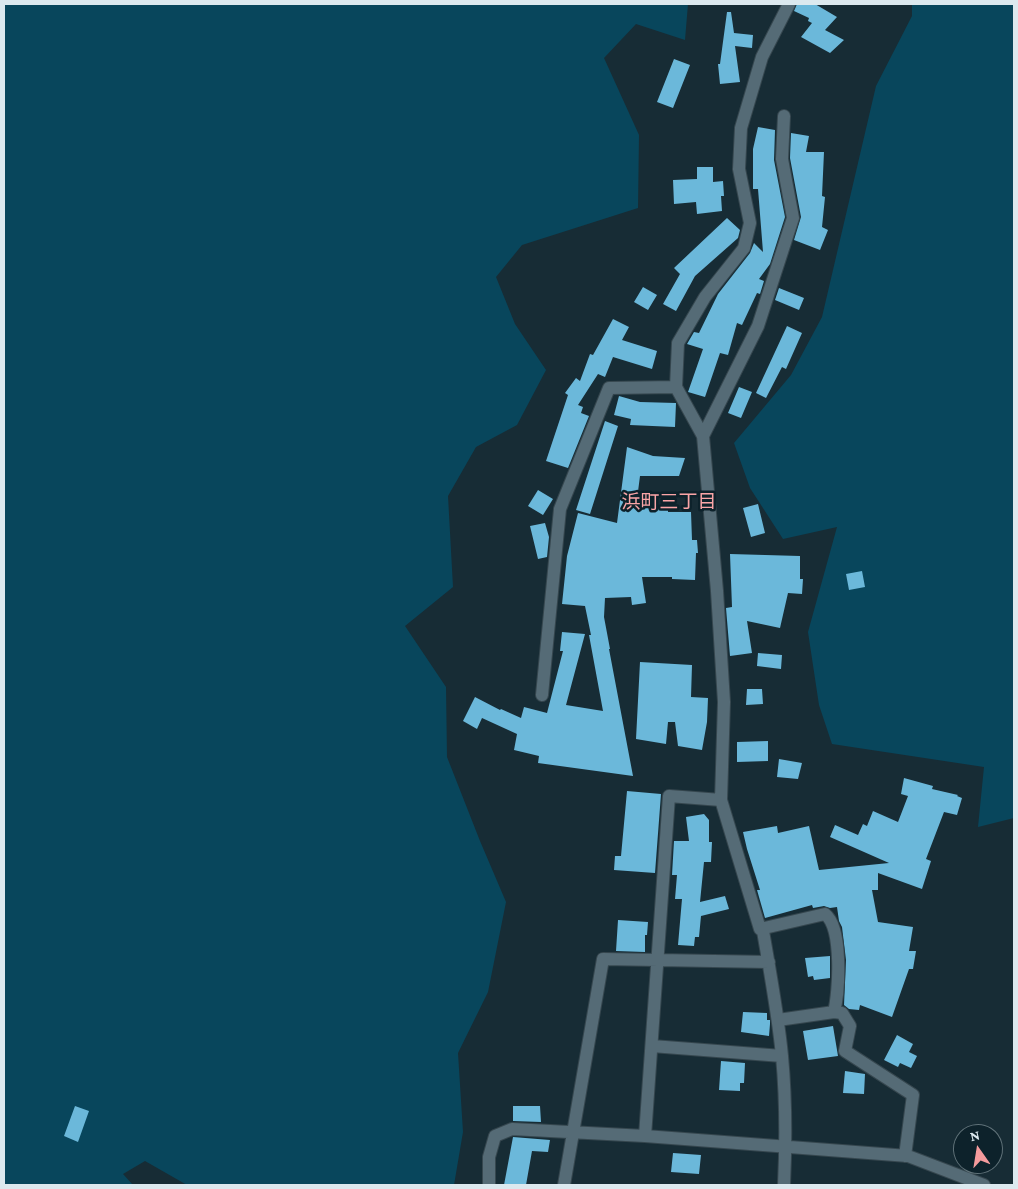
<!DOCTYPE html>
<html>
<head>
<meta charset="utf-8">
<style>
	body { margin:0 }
	#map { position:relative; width:1018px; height:1189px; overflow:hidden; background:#172c35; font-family:"Crimson Pro",serif }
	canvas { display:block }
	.frame { position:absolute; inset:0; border:5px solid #dce9ef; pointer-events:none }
	.north { position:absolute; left:953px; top:1124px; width:50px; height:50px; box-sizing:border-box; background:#0d222b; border:1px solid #607279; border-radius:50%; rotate:347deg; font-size:14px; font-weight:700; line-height:20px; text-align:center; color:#dce9ef }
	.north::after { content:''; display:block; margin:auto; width:18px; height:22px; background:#f59b9d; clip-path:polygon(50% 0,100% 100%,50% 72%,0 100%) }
</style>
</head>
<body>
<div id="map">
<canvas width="1018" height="1189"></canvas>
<div class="frame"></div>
<div class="north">N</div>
</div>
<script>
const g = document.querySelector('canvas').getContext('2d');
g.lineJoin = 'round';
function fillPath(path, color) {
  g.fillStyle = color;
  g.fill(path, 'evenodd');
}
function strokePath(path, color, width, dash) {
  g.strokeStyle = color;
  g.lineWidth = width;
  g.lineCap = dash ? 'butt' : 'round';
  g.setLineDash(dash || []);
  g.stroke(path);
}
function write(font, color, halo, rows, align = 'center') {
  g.font = font + ' "Crimson Pro","Noto Sans JP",serif';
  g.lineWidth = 5;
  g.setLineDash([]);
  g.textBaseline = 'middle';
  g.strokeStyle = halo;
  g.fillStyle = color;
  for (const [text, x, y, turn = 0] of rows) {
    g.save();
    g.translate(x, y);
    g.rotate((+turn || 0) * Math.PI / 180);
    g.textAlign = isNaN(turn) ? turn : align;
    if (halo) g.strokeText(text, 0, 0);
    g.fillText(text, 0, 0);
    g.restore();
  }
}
const green = new Path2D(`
	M 4,4 L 688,4 L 685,40 L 636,24 L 604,58 L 639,135 L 638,208 L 522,245 L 496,277 L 515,324 L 546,370 L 517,425 L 476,447 L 448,496 L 453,587 L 405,626 L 446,687 L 447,757 L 480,841 L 506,902 L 488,992 L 458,1053 L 463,1132 L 454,1185 L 187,1185 L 145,1161 L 123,1174 L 133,1185 L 4,1185 Z
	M 912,4 L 1014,4 L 1014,818 L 978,827 L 984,767 L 832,744 L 819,705 L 808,632 L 837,527 L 783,539 L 750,488 L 734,443 L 791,375 L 822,317 L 876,86 L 912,16 Z`);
const building = new Path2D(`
	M 797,4 L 815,4 L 837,17 L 825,30 L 844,40 L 830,53 L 801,37 L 812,23 L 808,21 L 809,18 L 794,11 Z
	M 727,12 L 731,12 L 734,33 L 753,35 L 752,48 L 735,46 L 740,82 L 720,84 L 718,64 L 720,64 Z
	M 674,59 L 690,65 L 673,108 L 657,102 Z
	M 758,127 L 775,130 L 774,160 L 785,217 L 770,264 L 759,279 L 764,281 L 760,294 L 757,293 L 742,325 L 737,323 L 728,355 L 720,353 L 705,397 L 688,392 L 703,349 L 687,344 L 694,332 L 699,333 L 718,294 L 750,253 L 754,243 L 763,252 L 758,189 L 753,189 L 753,149 Z
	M 791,133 L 809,136 L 806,152 L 824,152 L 822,196 L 825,197 L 822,227 L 828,230 L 820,250 L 794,240 L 801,217 L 790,158 Z
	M 697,167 L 713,167 L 713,182 L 723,181 L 724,196 L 721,196 L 722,211 L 697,214 L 696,202 L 674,204 L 673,180 L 697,179 Z
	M 727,218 L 740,230 L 738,238 L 695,276 L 676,311 L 663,304 L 680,274 L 674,268 Z
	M 643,287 L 657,295 L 648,310 L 634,302 Z
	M 779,288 L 804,298 L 799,310 L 775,300 Z
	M 613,319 L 629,327 L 622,340 L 657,351 L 652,369 L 613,357 L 605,377 L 598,374 L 578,405 L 583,407 L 581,413 L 589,416 L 568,468 L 546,461 L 568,395 L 565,393 L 576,378 L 580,381 L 590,354 L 593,355 Z
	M 787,326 L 802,333 L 786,369 L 782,367 L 766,398 L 756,393 Z
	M 739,387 L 752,392 L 741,418 L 728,413 Z
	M 619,396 L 640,402 L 676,403 L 675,427 L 630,425 L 631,419 L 614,415 Z
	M 605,421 L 618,426 L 590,514 L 576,510 Z
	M 627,447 L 653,456 L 685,458 L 679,476 L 640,476 L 636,507 L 668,509 L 668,512 L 691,512 L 692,540 L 697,540 L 698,553 L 696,553 L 695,580 L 672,579 L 672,577 L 642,577 L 646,603 L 632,605 L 631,597 L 605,598 L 604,617 L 610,649 L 609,649 L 633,776 L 538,763 L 539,756 L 514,750 L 517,734 L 482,718 L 477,729 L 463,721 L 475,697 L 500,710 L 501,709 L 521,718 L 524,707 L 547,713 L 563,651 L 560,651 L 562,632 L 585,634 L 566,705 L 603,711 L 589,635 L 591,635 L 585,606 L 562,604 L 567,556 L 578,513 L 617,523 Z
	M 538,490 L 553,499 L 543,515 L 528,506 Z
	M 758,504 L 765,533 L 751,537 L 743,508 Z
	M 545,523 L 549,537 L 547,557 L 538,559 L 530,526 Z
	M 730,554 L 800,556 L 800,579 L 803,579 L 802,594 L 788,593 L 780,628 L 747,621 L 752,653 L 730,656 L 726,608 L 732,607 Z
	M 862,571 L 865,587 L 849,590 L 846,574 Z
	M 758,653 L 782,655 L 781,669 L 757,666 Z
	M 640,662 L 692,665 L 691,697 L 708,698 L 707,722 L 702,750 L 678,746 L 675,722 L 668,722 L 666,744 L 636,739 Z
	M 747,689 L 762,689 L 763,704 L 746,705 Z
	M 768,741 L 768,761 L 737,762 L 737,742 Z
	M 779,759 L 802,763 L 798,779 L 777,777 Z
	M 904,778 L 933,786 L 932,789 L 958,795 L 957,796 L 962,798 L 957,815 L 944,812 L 926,859 L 931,861 L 922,889 L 878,873 L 878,890 L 872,890 L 878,922 L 913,927 L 909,951 L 916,951 L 913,969 L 909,969 L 892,1017 L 860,1005 L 859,1010 L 849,1009 L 844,1005 L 846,960 L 842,927 L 839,921 L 837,907 L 830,908 L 824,906 L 813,908 L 812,905 L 765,918 L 757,890 L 760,890 L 747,849 L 743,832 L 777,826 L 778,833 L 809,826 L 819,870 L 889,863 L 830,837 L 835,825 L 858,835 L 863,824 L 867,826 L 873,811 L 898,822 L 908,796 L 901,794 Z
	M 627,791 L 661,794 L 655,873 L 614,870 L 615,856 L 621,856 Z
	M 704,814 L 709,820 L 709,842 L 712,842 L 711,862 L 704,862 L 700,902 L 725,896 L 729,909 L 701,916 L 699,937 L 695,937 L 694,946 L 678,945 L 682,899 L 675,899 L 677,875 L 672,875 L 674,841 L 689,841 L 686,817 Z
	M 618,920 L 648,922 L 647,935 L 645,935 L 645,952 L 616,951 Z
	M 830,956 L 830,978 L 814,980 L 813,976 L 808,977 L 805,958 Z
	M 743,1012 L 767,1013 L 767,1020 L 770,1020 L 770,1024 L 769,1036 L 741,1032 Z
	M 833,1026 L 838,1056 L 808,1060 L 803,1031 Z
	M 897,1035 L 913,1044 L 909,1052 L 917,1056 L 911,1068 L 900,1063 L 898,1067 L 884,1060 Z
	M 721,1061 L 745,1063 L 744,1083 L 740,1083 L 740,1091 L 719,1090 Z
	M 845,1071 L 865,1074 L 864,1094 L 843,1093 Z
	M 75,1106 L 89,1111 L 78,1142 L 64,1136 Z
	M 513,1106 L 540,1106 L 541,1122 L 513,1121 Z
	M 513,1137 L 550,1140 L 548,1152 L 532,1151 L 526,1185 L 504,1185 Z
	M 673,1153 L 701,1155 L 699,1174 L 671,1172 Z`);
const minor = new Path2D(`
	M 676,387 L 678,343 L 705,297 L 744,248 L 750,223 L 739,169 L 741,128 L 762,57 L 789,4
	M 703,436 L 758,326 L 793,218 L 782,159 L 784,116
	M 542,695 L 560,509 L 609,388 L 676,387 L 703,436 L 717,591 L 724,702 L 721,800 L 760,929 L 763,931 C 770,972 778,1014 782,1056 C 786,1099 786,1142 784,1185
	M 760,929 L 825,914 C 843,928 839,992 834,1012
	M 778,1020 L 834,1012 L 842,1013 L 850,1026 L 845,1051 L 913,1095 L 905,1156
	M 652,1046 L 782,1056
	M 645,1136 L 669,796 L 721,800
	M 489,1185 L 489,1157 L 495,1136 L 512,1129 L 645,1136 L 908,1156 L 984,1185
	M 564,1185 L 603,959 L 769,962`);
const neighbourhoodNames = [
	["浜町三丁目",669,502]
];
fillPath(green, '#08465c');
fillPath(building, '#6bb8da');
strokePath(minor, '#36474f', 14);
strokePath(minor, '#556b76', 12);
write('19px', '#faa5a7', '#0d222b', neighbourhoodNames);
</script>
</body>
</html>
